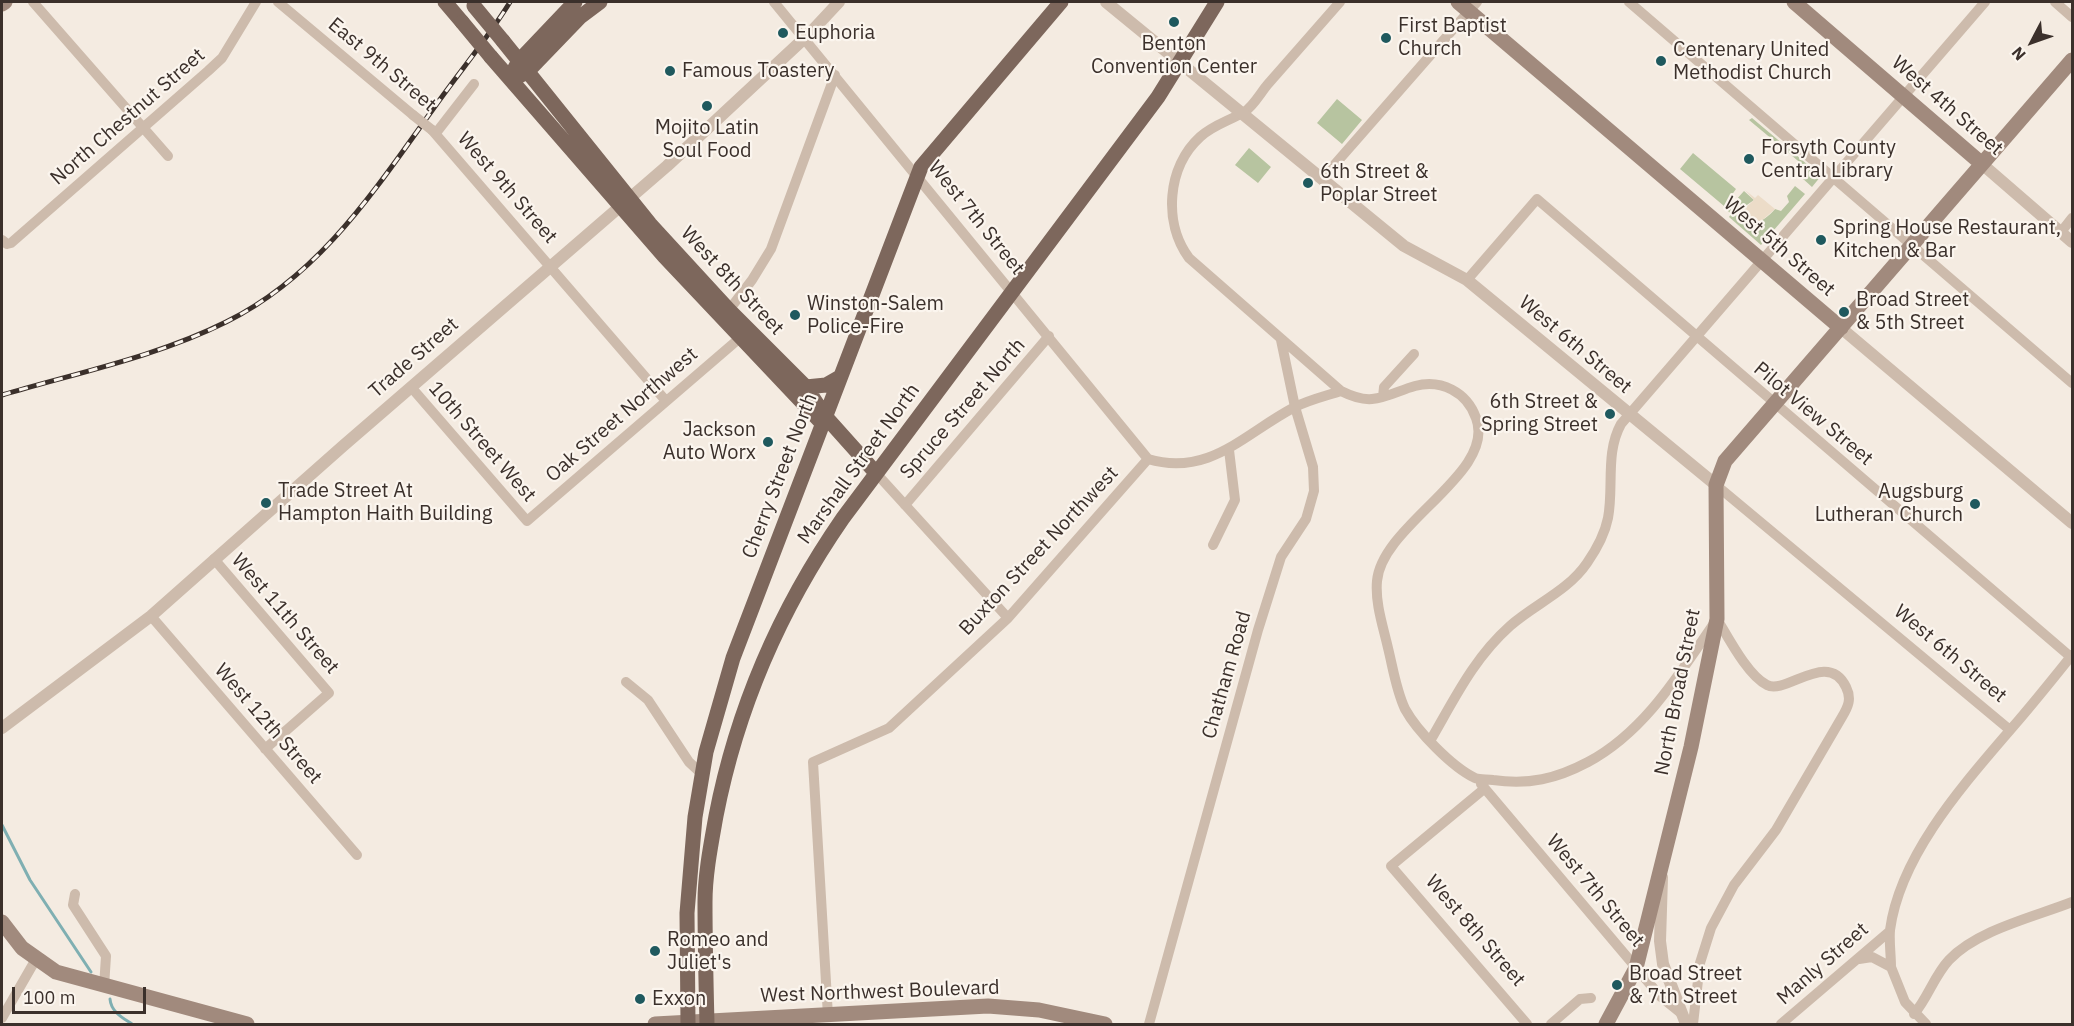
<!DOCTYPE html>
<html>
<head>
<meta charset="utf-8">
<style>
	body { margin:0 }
	#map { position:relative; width:2074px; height:1026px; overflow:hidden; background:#f4ebe1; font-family:"IBM Plex Sans",sans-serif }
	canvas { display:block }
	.frame { position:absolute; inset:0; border:3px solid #3b302b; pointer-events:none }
	.north { position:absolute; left:2002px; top:12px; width:60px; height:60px; -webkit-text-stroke:4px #fbf5ee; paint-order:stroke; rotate:229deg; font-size:16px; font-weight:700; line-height:24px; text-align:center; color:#3b302b }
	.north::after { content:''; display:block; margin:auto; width:21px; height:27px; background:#3b302b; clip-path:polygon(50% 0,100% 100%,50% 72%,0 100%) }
	.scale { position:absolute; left:12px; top:987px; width:134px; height:27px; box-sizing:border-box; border:3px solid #3b302b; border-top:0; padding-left:8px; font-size:18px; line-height:21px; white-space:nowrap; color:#3b302b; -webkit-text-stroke:4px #fbf5ee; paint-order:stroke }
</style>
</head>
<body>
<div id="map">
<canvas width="2074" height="1026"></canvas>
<div class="frame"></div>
<div class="north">N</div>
<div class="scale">100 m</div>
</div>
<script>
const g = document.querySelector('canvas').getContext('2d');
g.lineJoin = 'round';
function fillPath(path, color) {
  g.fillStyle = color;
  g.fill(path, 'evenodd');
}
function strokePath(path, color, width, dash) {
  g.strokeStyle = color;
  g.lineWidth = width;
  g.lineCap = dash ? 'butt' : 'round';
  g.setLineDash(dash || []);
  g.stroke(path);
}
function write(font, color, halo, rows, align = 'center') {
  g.font = font + ' "IBM Plex Sans",sans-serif';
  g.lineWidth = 4.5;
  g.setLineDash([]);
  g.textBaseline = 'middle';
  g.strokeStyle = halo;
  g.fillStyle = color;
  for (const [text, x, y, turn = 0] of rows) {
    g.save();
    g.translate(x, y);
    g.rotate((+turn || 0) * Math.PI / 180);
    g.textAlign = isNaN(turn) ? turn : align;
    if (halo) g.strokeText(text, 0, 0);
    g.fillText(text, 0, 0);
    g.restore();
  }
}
const green = new Path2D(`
	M 1337,99 L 1362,120 L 1342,144 L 1317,123 Z
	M 1752,118 L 1821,176 L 1812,187 L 1802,178 L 1809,170 L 1749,120 Z
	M 1249,148 L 1271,167 L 1258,183 L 1235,165 Z
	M 1693,153 L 1736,189 L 1724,206 L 1680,169 Z
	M 1795,186 L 1805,194 L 1761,245 L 1729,217 L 1731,214 L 1727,210 L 1744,191 L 1754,200 L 1744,207 L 1741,217 C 1751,230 1767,219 1775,209 L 1781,211 L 1789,202 L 1787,196 Z`);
const plaza = new Path2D(`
	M 1745,190 L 1755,198 L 1758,195 L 1775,209 L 1759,223 L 1746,223 L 1741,217 L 1741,212 L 1754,200 Z`);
const stream = new Path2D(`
	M 2,825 L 30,880 L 91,972
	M 110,999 C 111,1012 123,1018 132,1024`);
const minor = new Path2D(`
	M 33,2 L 168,156
	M 278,2 L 413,115
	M 774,2 L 1148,459
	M 1340,2 C 1316,29 1292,57 1268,84 C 1261,92 1253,107 1244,112 C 1229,121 1213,125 1200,137 C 1167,167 1163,223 1189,258 L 1341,391 C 1351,396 1361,400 1372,399 C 1387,398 1400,390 1415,386 C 1441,379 1467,392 1476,418 C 1497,473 1382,524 1377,581 C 1375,603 1383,626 1388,648 C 1393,668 1396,690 1405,709 C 1417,731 1452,767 1475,778 C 1479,780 1488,779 1493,780 C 1529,785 1556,779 1588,762 C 1646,731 1681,671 1717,619 C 1728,637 1748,676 1767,685 C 1786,695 1828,649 1846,687 C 1852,699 1848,707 1842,717 L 1776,830 L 1734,885 L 1711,928 L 1700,963 L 1693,1024
	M 1629,2 L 2072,383
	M 2055,2 L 2072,17
	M 432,130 L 666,401
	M 436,133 L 474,84
	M 1322,179 L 1477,2
	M 2061,232 L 2072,218
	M 2,240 L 7,244 L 11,243 L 208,71 L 222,58 L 256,2
	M 1467,280 L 1537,199 L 2072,658
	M 729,310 L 752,280 L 771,249 L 835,75
	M 411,387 L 527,521 L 741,337
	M 1383,397 L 1384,387 L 1414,354
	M 1148,459 C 1209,477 1244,434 1293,408 C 1308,400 1326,396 1341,391
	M 876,473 L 1008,618
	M 1716,485 L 2010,730
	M 905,505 L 1049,336
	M 1213,545 L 1235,500 L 1229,450
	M 214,559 L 329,693 L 265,749
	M 151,616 L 357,855
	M 626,682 L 648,700 L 689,762 L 702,774
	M 1430,741 C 1454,700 1473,659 1510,626 C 1535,604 1568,591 1587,563 C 1596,550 1605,533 1608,518 C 1614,487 1605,453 1621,424 L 1985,2
	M 1481,784 L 1660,996 L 1681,1013
	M 1484,789 L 1391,866 L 1527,1024
	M 75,894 L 73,905 L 106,956 L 104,987
	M 1859,959 L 1872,957 L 1891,967 L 1905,1002 L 1926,1024
	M 1891,967 C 1891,955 1889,942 1890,930 C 1900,855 1964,784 2011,729 C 2032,705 2052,680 2072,655
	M 1914,1014 C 1928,998 1934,976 1949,960 C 1977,930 2034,917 2072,902
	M 828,1016 L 813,762 L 889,728 L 1008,618 L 1148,459
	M 2,1018 L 36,959
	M 1149,1024 L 1258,630 L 1281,557 L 1306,519 L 1314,491 L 1313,467 L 1295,407 L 1281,340
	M 1551,1024 L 1580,999 L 1591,998
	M 1781,1024 L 1890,931`);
const tertiary = new Path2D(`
	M 1106,2 L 1404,246 L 1467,280 L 1716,485
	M 1982,164 L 2072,242
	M 1841,328 L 2072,523
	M 2,728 L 151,616 L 343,446 L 667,166 L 810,33 L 839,2
	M 1662,877 L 1660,941 L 1663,964 L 1686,1024`);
const secondary = new Path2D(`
	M 1458,2 L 1841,328
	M 1794,2 L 1982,164
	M 2,4 L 5,2
	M 2,922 L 22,948 L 56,972 L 247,1024
	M 655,1024 L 988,1006 L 1039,1010 L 1105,1024
	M 1606,1024 L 1636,968 L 1691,747 L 1717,619 L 1716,485 L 1725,461 L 2072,60`);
const primary = new Path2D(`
	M 445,2 L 462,22
	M 503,41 L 650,224 L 729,310 L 806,387 L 825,416 L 876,473
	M 491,57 L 664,256 L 819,420
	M 515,68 L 519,61 L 575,2
	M 519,76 L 527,72 L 580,17 L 600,2
	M 806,387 L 826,385 L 840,377
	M 688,1024 L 687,913 L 695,817 L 706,752 L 733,658 L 921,167 L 1061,2
	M 707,1024 C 706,984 705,943 705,902 C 705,874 711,844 716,816 C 737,708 780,609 843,518 L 1158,97 L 1217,2`);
const rail = new Path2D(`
	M 2,395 C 76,373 156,357 226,322 C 321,275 376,188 436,105 C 460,71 488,38 510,2`);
const minorBridge = new Path2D(`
	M 413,115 L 432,130`);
const primaryBridge = new Path2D(`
	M 474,6 L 503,41
	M 462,22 L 491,57`);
const markers = [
	[1174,22,6,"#1f595e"],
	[783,33,6,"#1f595e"],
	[1386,38,6,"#1f595e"],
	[1661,61,6,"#1f595e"],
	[670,71,6,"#1f595e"],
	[707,106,6,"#1f595e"],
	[1749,159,6,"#1f595e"],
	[1308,183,6,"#1f595e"],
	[1821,240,6,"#1f595e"],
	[1844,312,6,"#1f595e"],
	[795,315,6,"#1f595e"],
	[1610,414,6,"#1f595e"],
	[768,442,6,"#1f595e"],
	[266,503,6,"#1f595e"],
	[1975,504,6,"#1f595e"],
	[655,951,6,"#1f595e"],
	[1617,985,6,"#1f595e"],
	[640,999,6,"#1f595e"]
];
const poiNames = [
	["First Baptist",1398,26],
	["Church",1398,49],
	["Euphoria",795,33],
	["Benton",1174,44,"center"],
	["Convention Center",1174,67,"center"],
	["Centenary United",1673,50],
	["Methodist Church",1673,73],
	["Famous Toastery",682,71],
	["Mojito Latin",707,128,"center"],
	["Soul Food",707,151,"center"],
	["Forsyth County",1761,148],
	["Central Library",1761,171],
	["6th Street &",1320,172],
	["Poplar Street",1320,195],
	["Spring House Restaurant,",1833,228],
	["Kitchen & Bar",1833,251],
	["Broad Street",1856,300],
	["& 5th Street",1856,323],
	["Winston-Salem",807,304],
	["Police-Fire",807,327],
	["6th Street &",1598,402,"right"],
	["Spring Street",1598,425,"right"],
	["Jackson",756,430,"right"],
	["Auto Worx",756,453,"right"],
	["Trade Street At",278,491],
	["Hampton Haith Building",278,514],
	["Augsburg",1963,492,"right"],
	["Lutheran Church",1963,515,"right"],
	["Romeo and",667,940],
	["Juliet's",667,963],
	["Broad Street",1629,974],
	["& 7th Street",1629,997],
	["Exxon",652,999]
];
const streetNames = [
	["East 9th Street",382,65,40],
	["West 4th Street",1947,106,41],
	["North Chestnut Street",128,117,-41],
	["West 9th Street",507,188,49],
	["West 7th Street",976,218,51],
	["West 5th Street",1779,247,41],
	["West 8th Street",732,281,47],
	["West 6th Street",1575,345,40],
	["Trade Street",414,358,-41],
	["Spruce Street North",963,409,-49],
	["Pilot View Street",1813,414,40],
	["Oak Street Northwest",622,415,-41],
	["10th Street West",482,442,49],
	["Marshall Street North",859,464,-54],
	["Cherry Street North",780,476,-69],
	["Buxton Street Northwest",1039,551,-47],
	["West 11th Street",285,614,49],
	["West 6th Street",1950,654,40],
	["Chatham Road",1227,675,-74],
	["North Broad Street",1678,692,-79],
	["West 12th Street",268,724,49],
	["West 7th Street",1595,891,50],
	["West 8th Street",1475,931,49],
	["Manly Street",1823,964,-41],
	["West Northwest Boulevard",880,992,-2]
];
fillPath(green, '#b7c4a0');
fillPath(plaza, '#ecdcc8');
strokePath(stream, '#7fafb2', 3);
strokePath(minor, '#cdbbac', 10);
strokePath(tertiary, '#cdbbac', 12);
strokePath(secondary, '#a18a7d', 15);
strokePath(primary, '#7d675c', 15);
strokePath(rail, '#3b302b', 5);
strokePath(rail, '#fbf5ee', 3, [9]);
strokePath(minorBridge, '#cdbbac', 10);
strokePath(primaryBridge, '#7d675c', 15);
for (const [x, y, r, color] of markers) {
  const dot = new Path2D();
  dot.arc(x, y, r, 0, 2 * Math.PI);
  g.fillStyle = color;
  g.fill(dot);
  strokePath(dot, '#fbf5ee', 2);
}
write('20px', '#3b302b', '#fbf5ee', poiNames, 'left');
write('20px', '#3b302b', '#fbf5ee', streetNames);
</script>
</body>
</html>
